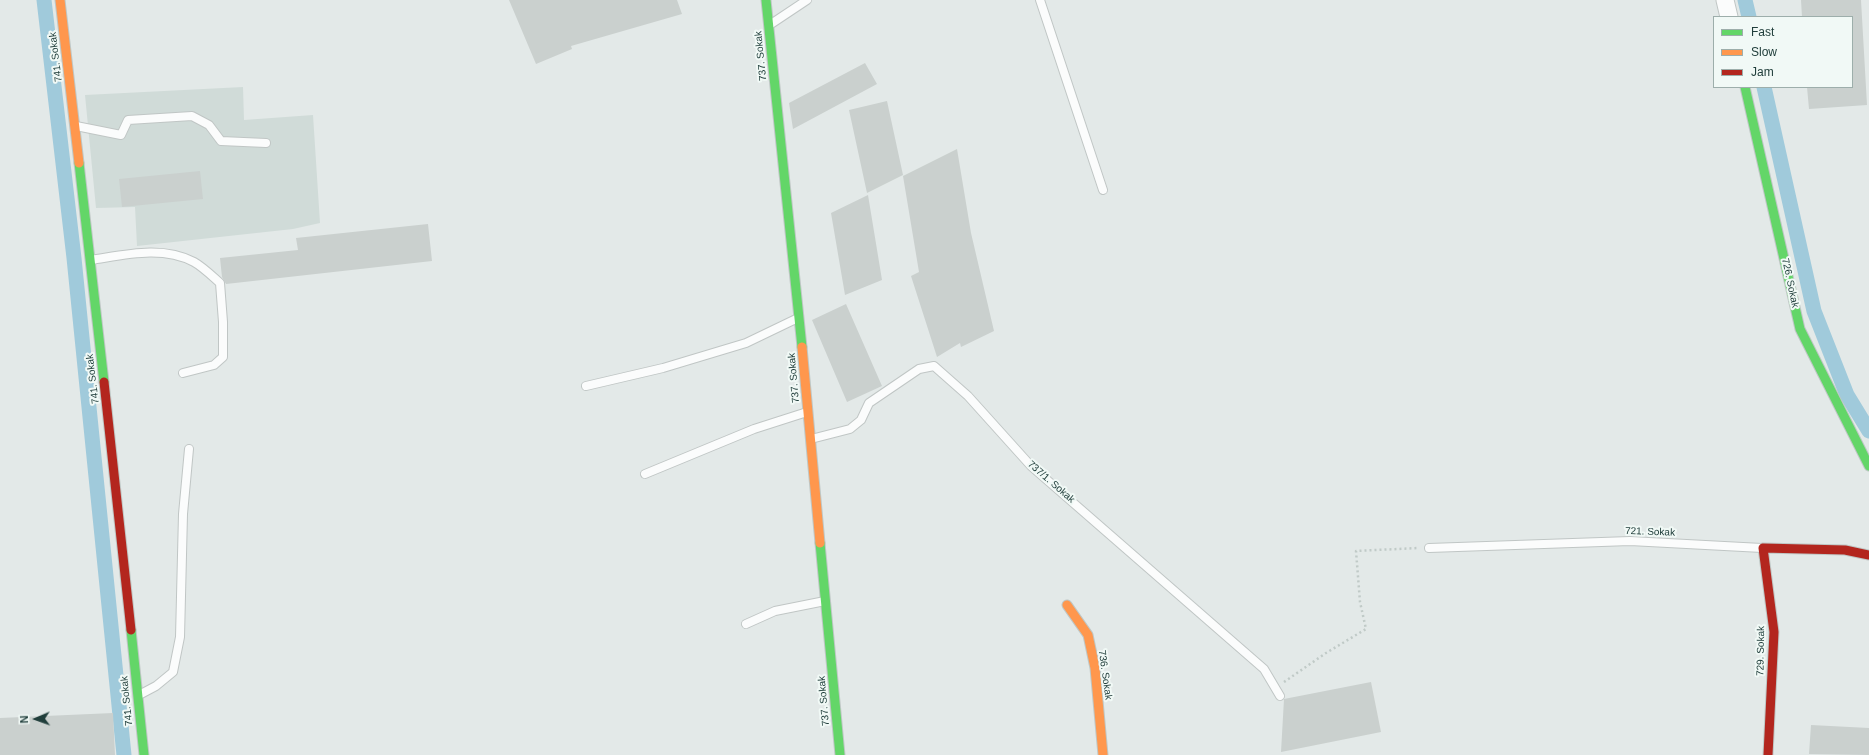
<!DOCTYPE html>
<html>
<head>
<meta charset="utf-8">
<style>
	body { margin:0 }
	#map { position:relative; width:1869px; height:755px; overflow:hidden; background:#e3e9e8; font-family:Helvetica,sans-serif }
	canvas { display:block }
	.legend { position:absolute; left:1713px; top:16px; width:140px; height:72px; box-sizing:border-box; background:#f1f9f6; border:1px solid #9daeab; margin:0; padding:5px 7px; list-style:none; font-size:12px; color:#203e3b }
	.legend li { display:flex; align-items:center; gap:8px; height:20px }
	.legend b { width:20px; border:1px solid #9daeab }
	.north { position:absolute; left:16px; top:699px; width:40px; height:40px; -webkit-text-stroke:3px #f1f9f6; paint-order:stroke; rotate:268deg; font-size:11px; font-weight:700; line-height:16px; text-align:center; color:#203e3b }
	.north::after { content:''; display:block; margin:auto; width:14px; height:18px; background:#203e3b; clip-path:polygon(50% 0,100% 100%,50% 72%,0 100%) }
</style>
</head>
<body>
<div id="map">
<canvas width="1869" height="755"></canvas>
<ul class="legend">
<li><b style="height:5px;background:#63d668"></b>Fast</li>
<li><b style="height:5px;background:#ff974d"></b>Slow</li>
<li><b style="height:5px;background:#b3261e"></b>Jam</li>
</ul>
<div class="north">N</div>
</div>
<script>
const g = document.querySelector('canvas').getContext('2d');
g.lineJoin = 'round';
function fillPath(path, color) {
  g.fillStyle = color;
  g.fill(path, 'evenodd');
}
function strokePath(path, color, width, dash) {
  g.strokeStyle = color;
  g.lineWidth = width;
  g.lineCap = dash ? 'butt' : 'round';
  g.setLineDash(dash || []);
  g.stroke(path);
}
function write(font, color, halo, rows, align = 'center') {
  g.font = font + ' Helvetica,sans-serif';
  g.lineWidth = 4;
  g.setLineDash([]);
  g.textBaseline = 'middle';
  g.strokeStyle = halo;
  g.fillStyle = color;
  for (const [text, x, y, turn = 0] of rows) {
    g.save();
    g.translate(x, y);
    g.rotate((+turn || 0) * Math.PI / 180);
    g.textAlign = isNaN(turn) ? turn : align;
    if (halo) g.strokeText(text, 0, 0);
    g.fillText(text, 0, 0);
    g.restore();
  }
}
const built = new Path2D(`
	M 243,87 L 244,120 L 313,115 L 320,223 L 293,229 L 137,246 L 135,207 L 96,208 L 85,95 Z`);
const canal = new Path2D(`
	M 44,0 L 74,258 L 124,755
	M 1745,0 L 1749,17
	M 1764,87 L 1814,311 L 1847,395 L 1869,431`);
const building = new Path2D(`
	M 509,0 L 677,0 L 682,14 L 571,46 L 572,49 L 536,64 Z
	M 1801,0 L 1861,0 L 1867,105 L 1809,109 L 1807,87 L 1852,87 L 1852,17 L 1802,17 Z
	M 865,63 L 877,84 L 793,129 L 789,103 Z
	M 887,101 L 903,175 L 867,193 L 849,110 Z
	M 957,149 L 971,233 L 994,331 L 961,347 L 960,343 L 937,357 L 911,276 L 919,272 L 903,176 Z
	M 200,171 L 203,199 L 122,207 L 119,179 Z
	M 868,195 L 882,280 L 845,295 L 831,213 Z
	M 428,224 L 432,261 L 226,284 L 222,277 L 220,258 L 298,250 L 296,238 Z
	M 846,304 L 882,386 L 847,402 L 812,320 Z
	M 1371,682 L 1381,732 L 1281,752 L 1284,699 Z
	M 113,713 L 115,755 L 0,755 L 0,718 Z
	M 1811,725 L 1869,728 L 1869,755 L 1809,754 Z`);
const path = new Path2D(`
	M 1284,682 L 1326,653 L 1366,629 L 1360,602 L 1356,551 L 1418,548`);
const lane = new Path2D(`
	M 1040,0 L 1103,190
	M 771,24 L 807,0
	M 76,126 L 121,135 L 128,120 L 192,116 L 209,125 L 221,141 L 266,143
	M 91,260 C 124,255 162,245 194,262 C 203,267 212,276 220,283 L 223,322 L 223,357 L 214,365 L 183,373
	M 586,386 L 663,368 L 746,343 L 798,318
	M 811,439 L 850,429 L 861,420 L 869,403 L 919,369 L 934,366 L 968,396 L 1031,466 L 1264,669 L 1280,696
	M 645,474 L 754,429 L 807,412
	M 1429,548 L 1630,541 L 1762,548
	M 746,624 L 775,611 L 825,601
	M 139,695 L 156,686 L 173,672 L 180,637 L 183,514 L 189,449`);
const street = new Path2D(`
	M 1725,0 L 1729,17`);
const fast = new Path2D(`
	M 766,0 L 802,347
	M 1745,87 L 1800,329 L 1869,466
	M 79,163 L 104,382
	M 820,543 L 840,755
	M 131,630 L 144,755`);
const slow = new Path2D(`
	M 60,0 L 79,163
	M 802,347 L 820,543
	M 1067,605 L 1088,635 L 1095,668 L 1103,755`);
const jam = new Path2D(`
	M 104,382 L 131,630
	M 1768,755 L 1774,632 L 1763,548 L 1845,550 L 1869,555`);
const streetNames = [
	["737. Sokak",761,56,-96],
	["741. Sokak",56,57,-97],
	["726. Sokak",1790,283,78],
	["737. Sokak",794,378,-95],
	["741. Sokak",93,379,-97],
	["737/1. Sokak",1051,482,41],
	["721. Sokak",1650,532,2],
	["729. Sokak",1761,651,-89],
	["736. Sokak",1105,675,82],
	["741. Sokak",127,701,-96],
	["737. Sokak",824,701,-95]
];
fillPath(built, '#d0dbd8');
strokePath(canal, '#a0cadb', 15);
fillPath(building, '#cad0ce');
strokePath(lane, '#c0c6c5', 10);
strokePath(street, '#c0c6c5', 19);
strokePath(fast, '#bfc7c5', 11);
strokePath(slow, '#bfc7c5', 11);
strokePath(jam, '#bfc7c5', 11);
strokePath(path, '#c0cac7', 2.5, [2, 3]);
strokePath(lane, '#fbfcfc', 8);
strokePath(street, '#fbfcfc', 17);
strokePath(fast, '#63d668', 9);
strokePath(slow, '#ff974d', 9);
strokePath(jam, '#b3261e', 9);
write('10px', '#203e3b', '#f1f9f6', streetNames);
</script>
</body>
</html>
